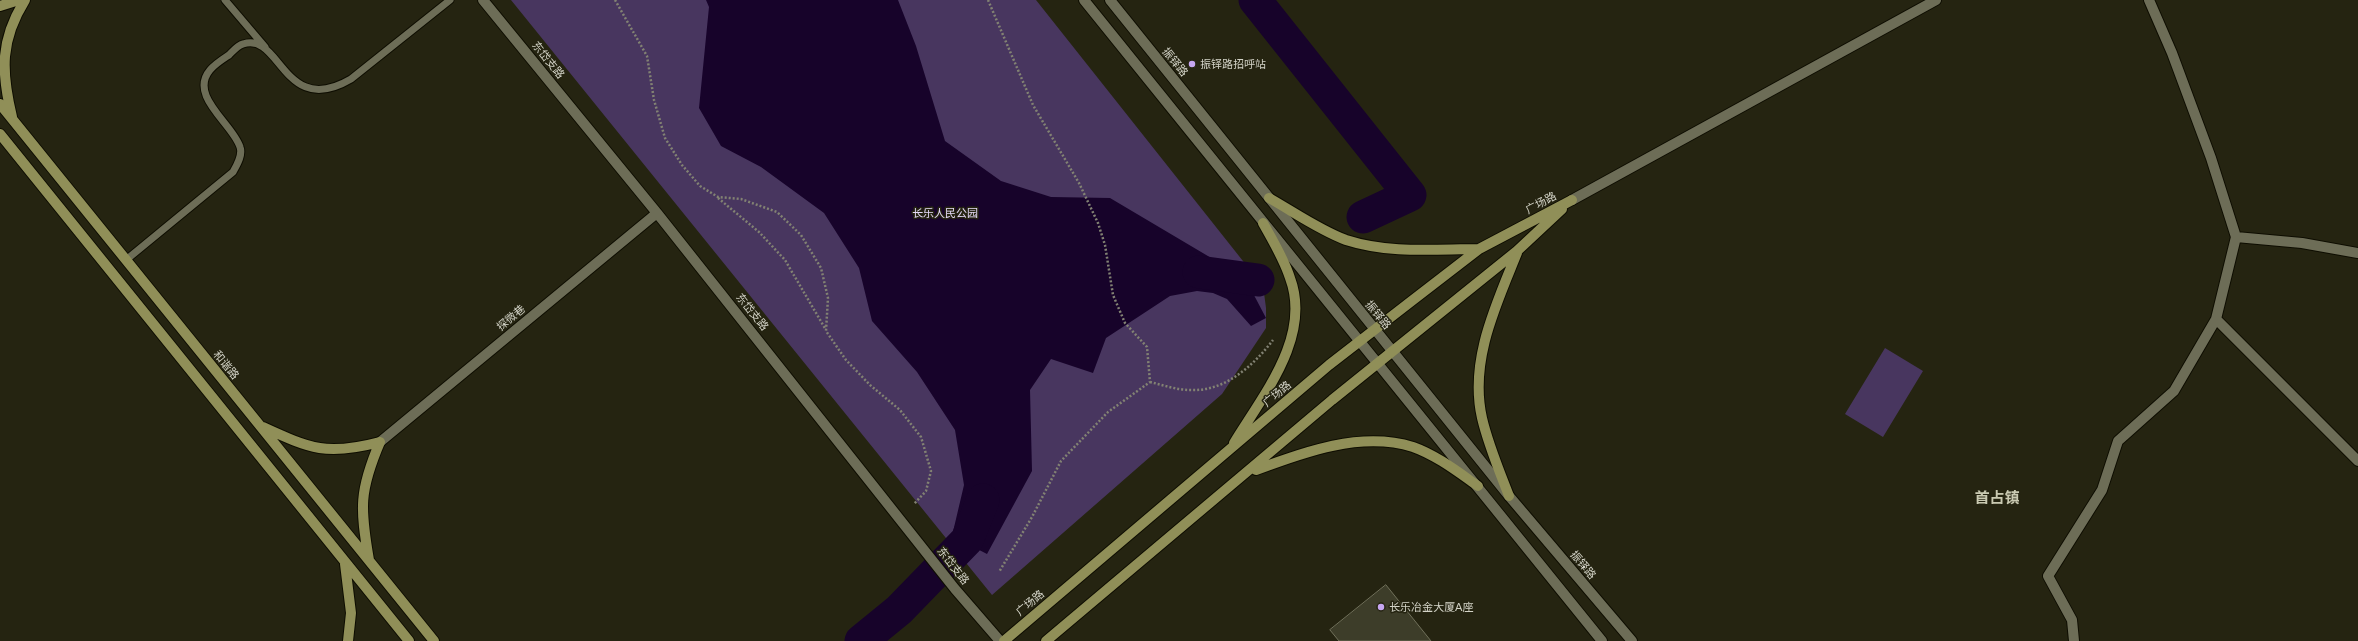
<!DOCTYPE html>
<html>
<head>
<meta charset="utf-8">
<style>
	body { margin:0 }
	canvas { display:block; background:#252411 }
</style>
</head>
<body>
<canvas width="2358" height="641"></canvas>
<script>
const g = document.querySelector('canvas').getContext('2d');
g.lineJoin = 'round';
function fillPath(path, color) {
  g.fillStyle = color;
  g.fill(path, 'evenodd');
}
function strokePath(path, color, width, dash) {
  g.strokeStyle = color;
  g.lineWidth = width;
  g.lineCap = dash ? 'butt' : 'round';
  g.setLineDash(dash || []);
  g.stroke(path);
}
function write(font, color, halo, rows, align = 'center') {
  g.font = font + ' Lato,"Noto Sans SC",sans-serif';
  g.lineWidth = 3;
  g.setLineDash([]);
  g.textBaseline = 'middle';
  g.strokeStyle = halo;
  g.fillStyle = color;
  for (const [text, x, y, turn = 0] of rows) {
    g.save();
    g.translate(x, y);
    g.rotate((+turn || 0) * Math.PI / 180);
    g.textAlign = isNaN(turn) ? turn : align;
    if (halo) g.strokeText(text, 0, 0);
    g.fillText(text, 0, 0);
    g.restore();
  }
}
const green = new Path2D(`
	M 511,0 L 1036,0 L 1258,280 L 1264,293 L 1266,308 L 1266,328 L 1222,394 L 992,595 Z
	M 1885,348 L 1923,371 L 1883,437 L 1845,414 Z`);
const water = new Path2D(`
	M 706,0 L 898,0 L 916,46 L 945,141 L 1001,181 L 1051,197 L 1110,198 L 1245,278 L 1266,318 L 1251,326 L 1227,299 L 1213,293 L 1197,291 L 1170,296 L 1106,338 L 1093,373 L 1051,359 L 1030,390 L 1032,471 L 987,554 L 952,536 L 964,485 L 955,430 L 917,372 L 872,321 L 859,268 L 824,213 L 761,167 L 721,146 L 699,108 L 709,7 Z`);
const river = new Path2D(`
	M 1255,0 L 1410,195 L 1363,217
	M 1199,272 L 1258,280
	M 861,641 L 899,610 L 967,540 L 983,500`);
const building = new Path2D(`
	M 1386,585 L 1431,641 L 1339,641 L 1330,630 Z`);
const path = new Path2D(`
	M 615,0 L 647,56 L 654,100 L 665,138 L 682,165 L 700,186 L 718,197 L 741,199 L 777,212 L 801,235 L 821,268 L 828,298 L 826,331 L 846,360 L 870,385 L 900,410 L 921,437 L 931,471 L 926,491 L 914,504
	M 988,0 L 1033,105 L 1079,183 L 1098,223 L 1105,245 L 1113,295 L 1125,323 L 1147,347 L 1150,382 L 1108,412 L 1061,461 L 1032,517 L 999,572
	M 718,198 L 759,232 L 785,260 L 826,330
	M 1150,382 C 1163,385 1177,390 1190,390 C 1225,392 1254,365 1273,340`);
const service = new Path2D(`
	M 225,0 L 265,47
	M 126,260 L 233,172 C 237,165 243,155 240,147 C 233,124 188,96 210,70 C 215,64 223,59 229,55 C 233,51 238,45 243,44 C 281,31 283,119 351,79 L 450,0`);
const minor = new Path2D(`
	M 2149,0 L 2172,53 L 2211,158 L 2236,237 L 2302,243 L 2358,253
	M 2216,319 L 2358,461
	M 2074,641 L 2072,620 L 2048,576 L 2102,490 L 2118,441 L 2174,391 L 2216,319 L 2236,237`);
const tertiary = new Path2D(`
	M 483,0 L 657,213 L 955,589 L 1000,641
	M 1572,200 L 1936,0
	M 380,442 L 657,213`);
const secondary = new Path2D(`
	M 1084,0 C 1256,214 1430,426 1602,641
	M 1110,0 L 1509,496 L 1632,641`);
const primary = new Path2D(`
	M 0,6 L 19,0
	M 0,104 L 434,641
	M 12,117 C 1,71 0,40 25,0
	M 0,134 L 409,641
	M 1269,198 C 1294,212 1319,230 1346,240 C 1389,254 1436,249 1479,249
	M 263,427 C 311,449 327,456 380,442
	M 1234,443 C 1263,395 1312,337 1290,278 C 1284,259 1273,241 1263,223
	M 1256,470 C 1304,452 1361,431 1413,447 C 1436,455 1458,472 1478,486
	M 1509,496 C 1499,470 1488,444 1482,418 C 1469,361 1496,305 1517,253
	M 369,560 C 360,508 359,491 380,442
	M 345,564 L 351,613 L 348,641
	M 1004,641 L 1329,365 L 1409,303 L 1479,249 L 1572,200
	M 1046,641 L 1332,400 L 1517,251 L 1562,209`);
const markers = [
	[1192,64,4,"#c6a6f0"],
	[1381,607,4,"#c6a6f0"]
];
const streetNames = [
	["东岱支路",548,60,51],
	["振铎路",1175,62,51],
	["广场路",1541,203,-28],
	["东岱支路",752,312,51],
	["振铎路",1378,315,51],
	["探微巷",511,318,-40],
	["和谐路",226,365,51],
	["广场路",1277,394,-40],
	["振铎路",1583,565,50],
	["东岱支路",953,566,52],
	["广场路",1030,603,-40]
];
const poiNames = [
	["振铎路招呼站",1200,64],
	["长乐冶金大厦A座",1389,607]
];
const parkNames = [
	["长乐人民公园",945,213]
];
const districtNames = [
	["首占镇",1997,498]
];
fillPath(green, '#48365f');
fillPath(water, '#17032a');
strokePath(river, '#17032a', 33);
fillPath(building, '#3d3d29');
strokePath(building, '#71715b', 1);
strokePath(service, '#0e0d00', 9);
strokePath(minor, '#0e0d00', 12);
strokePath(tertiary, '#0e0d00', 12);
strokePath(secondary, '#0e0d00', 12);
strokePath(primary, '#0e0d00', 12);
strokePath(path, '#828273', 2.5, [2, 2]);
strokePath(service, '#6d6d57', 7);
strokePath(minor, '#6d6d57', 10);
strokePath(tertiary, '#6d6d57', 10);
strokePath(secondary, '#6d6d57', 10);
strokePath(primary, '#908f58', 10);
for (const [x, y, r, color] of markers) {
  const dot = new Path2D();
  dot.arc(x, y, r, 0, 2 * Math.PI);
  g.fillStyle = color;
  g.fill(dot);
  strokePath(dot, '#252411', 1.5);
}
write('11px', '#d3d3c7', '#252411', streetNames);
write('11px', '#d3d3c7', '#252411', poiNames, 'left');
write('11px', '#e6daf9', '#252411', parkNames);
write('bold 15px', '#c9c9b1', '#252411', districtNames);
</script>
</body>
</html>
